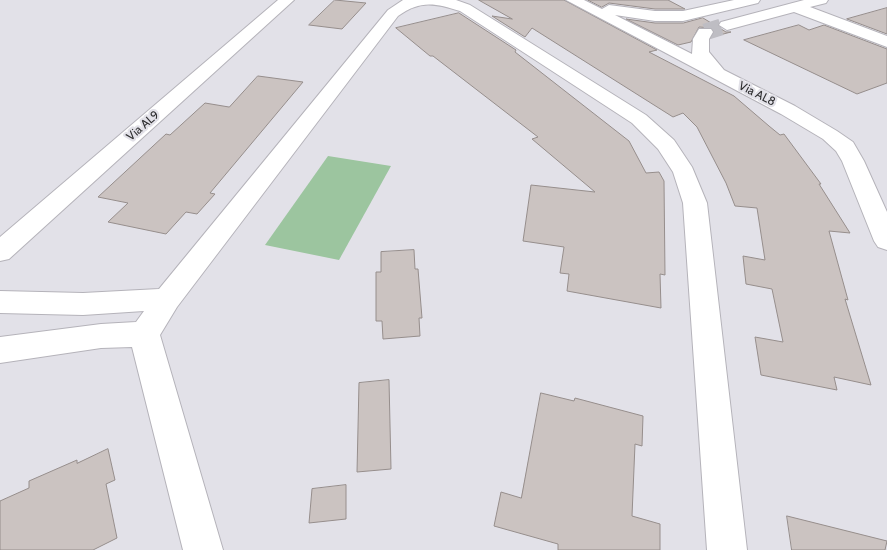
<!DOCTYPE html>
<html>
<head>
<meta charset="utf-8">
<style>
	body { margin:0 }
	canvas { display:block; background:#e2e1e8 }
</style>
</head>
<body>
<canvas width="887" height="550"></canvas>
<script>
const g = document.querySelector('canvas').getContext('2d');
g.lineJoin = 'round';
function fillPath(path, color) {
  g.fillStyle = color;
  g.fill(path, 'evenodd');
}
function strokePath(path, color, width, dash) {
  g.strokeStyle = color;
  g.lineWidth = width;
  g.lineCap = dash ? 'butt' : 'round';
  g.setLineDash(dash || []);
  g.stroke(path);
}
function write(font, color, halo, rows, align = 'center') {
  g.font = font + ' Cabin,sans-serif';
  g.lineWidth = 4.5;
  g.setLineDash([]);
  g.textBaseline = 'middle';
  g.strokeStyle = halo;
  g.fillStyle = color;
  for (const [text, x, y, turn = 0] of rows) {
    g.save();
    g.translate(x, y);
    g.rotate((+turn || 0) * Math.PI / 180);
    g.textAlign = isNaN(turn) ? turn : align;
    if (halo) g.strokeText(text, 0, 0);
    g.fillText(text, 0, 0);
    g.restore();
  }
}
const green = new Path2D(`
	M 328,156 L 391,166 L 339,260 L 265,245 Z`);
const building = new Path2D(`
	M 335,0 L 366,3 L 342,29 L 309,25 Z
	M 479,0 L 564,0 L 657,50 L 649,52 L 734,96 L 769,126 L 780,135 L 784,134 L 821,184 L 819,184 L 850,233 L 829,231 L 848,300 L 845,299 L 871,385 L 834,377 L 837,390 L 761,375 L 755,337 L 783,342 L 772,289 L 746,284 L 743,256 L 765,260 L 757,208 L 735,206 L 726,183 L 697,127 L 683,113 L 673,117 L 532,28 L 525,37 L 492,16 L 512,19 Z
	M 588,0 L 668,0 L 685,9 L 655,9 L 609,3 L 602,7 Z
	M 887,8 L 887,34 L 847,19 Z
	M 459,13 L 516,50 L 515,52 L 629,141 L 646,173 L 659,172 L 664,181 L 665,275 L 660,274 L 661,308 L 567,291 L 569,274 L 560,273 L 564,247 L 523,241 L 531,185 L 595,192 L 532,139 L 538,137 L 433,56 L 430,56 L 396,28 Z
	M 703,18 L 726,32 L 731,32 L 712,37 L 715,33 L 713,28 L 699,27 L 691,42 L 678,45 L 626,19 L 655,23 L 683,23 Z
	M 799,25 L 809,30 L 824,25 L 887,49 L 887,83 L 857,94 L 744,40 Z
	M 258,76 L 303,82 L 210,193 L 215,194 L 197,214 L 186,212 L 166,234 L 108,222 L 128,203 L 98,197 L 166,134 L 170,135 L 205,103 L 229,107 Z
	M 414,250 L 415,269 L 418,269 L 422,318 L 419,318 L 420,336 L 383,339 L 382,321 L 376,321 L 376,272 L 381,272 L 381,252 Z
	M 389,380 L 391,469 L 357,472 L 359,383 Z
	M 541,393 L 574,401 L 575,398 L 643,416 L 642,446 L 635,444 L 632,516 L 660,524 L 660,550 L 558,550 L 558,544 L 494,526 L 501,492 L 521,498 Z
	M 108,449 L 115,480 L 106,484 L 117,538 L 93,550 L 0,550 L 0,501 L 29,488 L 29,481 L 77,460 L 77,463 Z
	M 346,485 L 346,519 L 309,523 L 312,489 Z
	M 787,516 L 887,541 L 885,550 L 792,550 Z`);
const minorTunnel = new Path2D(`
	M 705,32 L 721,27`);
const minor = new Path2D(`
	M 278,0 L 294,0 L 9,259 L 0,261 L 0,237 Z
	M 403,0 L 456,0 L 470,5 L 646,115 L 674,140 L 692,167 L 707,203 L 747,550 L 707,550 L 683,203 L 673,172 L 658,149 L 632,123 L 460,11 C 435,3 420,0 398,16 L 177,307 L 160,335 L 223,550 L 183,550 L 132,347 L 101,348 L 0,363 L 0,337 L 101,324 L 136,322 L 144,311 L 83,315 L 0,313 L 0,291 L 83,293 L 159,289 L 388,10 Z
	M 566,0 L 584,0 L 602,9 L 609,5 L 655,11 L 683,11 L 734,0 L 760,0 L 758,3 L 683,21 L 655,21 L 615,15 L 692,54 L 693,39 L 699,29 L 711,29 L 713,32 L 709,39 L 709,52 L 724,70 L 795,106 L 837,131 L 853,142 L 864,161 L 887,212 L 887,250 L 878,247 L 874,241 L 842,161 L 836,151 L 823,139 L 781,114 Z
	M 804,0 L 828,0 L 826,3 L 810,7 L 887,36 L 887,47 L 794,12 L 727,30 L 719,25 L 721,22 Z`);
const farStreetnames = [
	["Via AL8",757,94,27],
	["Via AL9",143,126,-41]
];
fillPath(green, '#9cc59f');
fillPath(building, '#cbc3c1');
strokePath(building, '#968e8c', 1);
strokePath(minorTunnel, '#bebdc3', 17, [17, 8]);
strokePath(minor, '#b5b3ba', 2);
fillPath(minor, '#fff');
write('12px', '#2e2e30', '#e2e1e8', farStreetnames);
</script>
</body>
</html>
